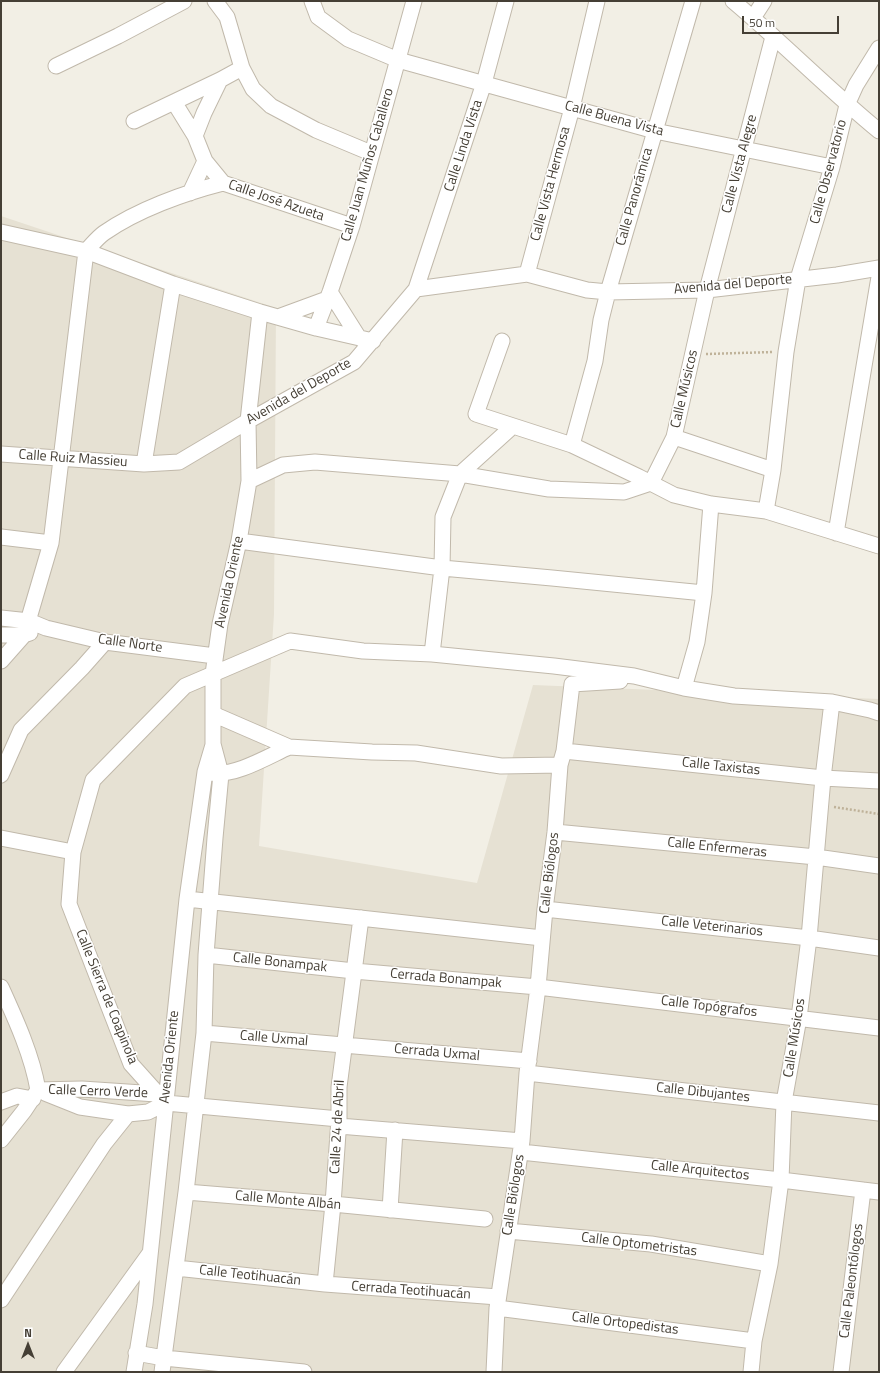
<!DOCTYPE html>
<html>
<head>
<meta charset="utf-8">
<style>
	body { margin:0 }
	#map { position:relative; width:880px; height:1373px; overflow:hidden; background:#f2efe5; font-family:"Titillium Web",sans-serif }
	canvas { display:block }
	.frame { position:absolute; inset:0; border:2px solid #453f35; pointer-events:none }
	.north { position:absolute; left:8px; top:1325px; width:40px; height:40px; -webkit-text-stroke:3px #fff; paint-order:stroke; rotate:0deg; font-size:11px; font-weight:700; line-height:16px; text-align:center; color:#453f35 }
	.north::after { content:''; display:block; margin:auto; width:14px; height:18px; background:#453f35; clip-path:polygon(50% 0,100% 100%,50% 72%,0 100%) }
	.scale { position:absolute; left:742px; top:16px; width:97px; height:18px; box-sizing:border-box; border:2px solid #453f35; border-top:0; padding-left:5px; font-size:12px; line-height:14px; white-space:nowrap; color:#453f35; -webkit-text-stroke:3px #fff; paint-order:stroke }
</style>
</head>
<body>
<div id="map">
<canvas width="880" height="1373"></canvas>
<div class="frame"></div>
<div class="north">N</div>
<div class="scale">50 m</div>
</div>
<script>
const g = document.querySelector('canvas').getContext('2d');
g.lineJoin = 'round';
function fillPath(path, color) {
  g.fillStyle = color;
  g.fill(path, 'evenodd');
}
function strokePath(path, color, width, dash) {
  g.strokeStyle = color;
  g.lineWidth = width;
  g.lineCap = dash ? 'butt' : 'round';
  g.setLineDash(dash || []);
  g.stroke(path);
}
function write(font, color, halo, rows, align = 'center') {
  g.font = font + ' "Titillium Web",sans-serif';
  g.lineWidth = 3;
  g.setLineDash([]);
  g.textBaseline = 'middle';
  g.strokeStyle = halo;
  g.fillStyle = color;
  for (const [text, x, y, turn = 0] of rows) {
    g.save();
    g.translate(x, y);
    g.rotate((+turn || 0) * Math.PI / 180);
    g.textAlign = isNaN(turn) ? turn : align;
    if (halo) g.strokeText(text, 0, 0);
    g.fillText(text, 0, 0);
    g.restore();
  }
}
const residential = new Path2D(`
	M 1,216 L 276,308 L 274,614 L 259,846 L 477,883 L 533,685 L 879,699 L 879,1372 L 1,1372 Z`);
const path = new Path2D(`
	M 706,354 L 773,352
	M 834,807 L 879,814`);
const street = new Path2D(`
	M 215,1 L 227,17 L 242,68 L 253,89 L 271,106 L 316,130 L 371,153
	M 312,1 L 318,17 L 348,39 L 398,60 L 655,131 L 832,167
	M 733,1 C 783,43 829,90 879,131
	M 753,18 L 764,1
	M 56,66 L 118,36 L 184,1
	M 174,102 L 195,136 L 205,161 L 223,183 L 352,226
	M 134,121 L 220,80
	M 195,136 L 204,113 L 220,80 L 242,68
	M 190,193 L 205,161
	M 1,232 L 86,251 L 173,284 L 260,312 L 316,328 L 373,341
	M 527,274 L 572,108 L 597,1
	M 416,289 L 484,83 L 506,1
	M 330,292 L 359,338
	M 278,317 L 327,299
	M 316,328 L 330,292 L 352,226 L 414,1
	M 502,341 L 476,414 L 572,445 L 639,477 L 674,495 L 711,504 L 766,511 L 879,546
	M 674,437 L 773,470
	M 572,445 L 595,361 L 601,320 L 608,292 L 693,1
	M 1,454 L 144,464 L 179,462 L 248,421 L 354,362 L 416,289 L 527,274 L 587,290 L 608,292 L 707,290 L 837,275 L 879,268
	M 144,464 L 173,284
	M 249,481 L 283,465 L 315,462 L 460,474 L 549,489 L 624,492 L 651,483 L 674,437 L 707,290 L 773,37
	M 766,511 L 773,470 L 786,352 L 798,279 L 832,167 L 847,105 L 856,85 L 879,48
	M 836,533 L 879,277
	M 1,537 L 51,543
	M 239,541 L 442,568 L 552,578 L 704,593
	M 1,618 L 29,621 L 46,628 L 105,642 L 215,656
	M 1,635 L 24,635 L 30,633
	M 432,654 L 442,568 L 443,517 L 460,474 L 513,426
	M 1,661 L 24,635 L 51,543 L 86,251 C 92,245 97,238 104,233 C 137,210 184,193 223,183
	M 684,688 L 697,642 L 704,593 L 711,504
	M 213,714 L 289,747 L 372,752 L 416,753 L 501,766 L 560,765
	M 564,751 L 823,778 L 879,781
	M 212,773 C 236,776 267,757 289,747
	M 1,775 L 21,730 L 82,668 L 105,642
	M 555,832 L 816,857 L 879,866
	M 1,838 L 73,852
	M 187,899 L 542,938
	M 545,909 L 809,938 L 879,948
	M 206,955 L 354,971 L 538,987 L 879,1028
	M 1,987 C 16,1020 32,1055 38,1090 L 24,1111 L 1,1140
	M 204,1033 L 529,1061
	M 527,1073 L 879,1113
	M 38,1090 L 82,1089 L 157,1094
	M 45,1093 L 80,1107 L 128,1114
	M 1,1102 L 17,1096 L 33,1099
	M 166,1103 L 131,1064 L 69,904 L 73,852 L 93,780 L 185,686 L 290,641 L 363,651 L 432,654 L 554,666 L 634,676 L 684,688 L 734,696 L 832,702 L 870,710 L 879,713
	M 166,1103 L 339,1119
	M 339,1126 L 522,1141
	M 521,1152 L 781,1180 L 879,1192
	M 186,1192 L 333,1204 L 485,1219
	M 390,1210 L 395,1130
	M 508,1231 L 651,1244 L 770,1264
	M 176,1268 L 325,1284 L 498,1297
	M 325,1284 L 333,1204 L 339,1119 L 339,1087 L 361,918
	M 1,1300 L 104,1144 L 128,1114 L 148,1112 L 166,1103
	M 497,1308 L 754,1341
	M 136,1353 L 164,1358 L 304,1372
	M 64,1372 L 150,1253
	M 134,1372 L 145,1304 L 187,899 L 205,772 L 213,745
	M 162,1372 L 186,1192 L 204,1033 L 206,955 L 215,838 L 221,774 L 213,744 L 213,674 L 220,624 L 239,541 L 249,481 L 248,421 L 260,312
	M 494,1372 L 497,1308 L 522,1141 L 527,1073 L 538,987 L 545,909 L 555,832 L 560,765 L 564,751 L 572,684 L 620,681
	M 751,1372 L 754,1341 L 770,1264 L 781,1180 L 784,1102 L 799,1018 L 809,938 L 823,778 L 832,702
	M 841,1372 L 863,1190`);
const streetNames = [
	["Calle Buena Vista",614,119,15],
	["Calle Linda Vista",464,146,-72],
	["Calle Vista Alegre",740,164,-75],
	["Calle Juan Muños Caballero",368,165,-74],
	["Calle Observatorio",829,172,-75],
	["Calle Vista Hermosa",551,184,-75],
	["Calle Panorámica",635,197,-74],
	["Calle José Azueta",276,201,19],
	["Avenida del Deporte",733,285,-5],
	["Calle Músicos",685,389,-77],
	["Avenida del Deporte",299,392,-30],
	["Calle Ruiz Massieu",73,459,4],
	["Avenida Oriente",230,582,-78],
	["Calle Norte",130,644,8],
	["Calle Taxistas",721,767,6],
	["Calle Enfermeras",717,848,6],
	["Calle Biólogos",550,873,-83],
	["Calle Veterinarios",712,927,6],
	["Calle Bonampak",280,963,6],
	["Cerrada Bonampak",446,979,5],
	["Calle Sierra de Coapinola",106,997,68],
	["Calle Topógrafos",709,1007,7],
	["Calle Músicos",795,1038,-81],
	["Calle Uxmal",274,1039,5],
	["Cerrada Uxmal",437,1053,5],
	["Avenida Oriente",170,1057,-84],
	["Calle Cerro Verde",98,1092,2],
	["Calle Dibujantes",703,1093,6],
	["Calle 24 de Abril",338,1127,-87],
	["Calle Arquitectos",700,1171,6],
	["Calle Biólogos",514,1195,-81],
	["Calle Monte Albán",288,1201,5],
	["Calle Optometristas",639,1245,7],
	["Calle Teotihuacán",250,1276,6],
	["Calle Paleontólogos",852,1281,-83],
	["Cerrada Teotihuacán",411,1291,4],
	["Calle Ortopedistas",625,1324,7]
];
fillPath(residential, '#e6e1d3');
strokePath(street, '#c1b9ab', 17);
strokePath(path, '#bfb299', 2.5, [2, 2]);
strokePath(street, '#fff', 15);
write('14px', '#453f35', '#fff', streetNames);
</script>
</body>
</html>
